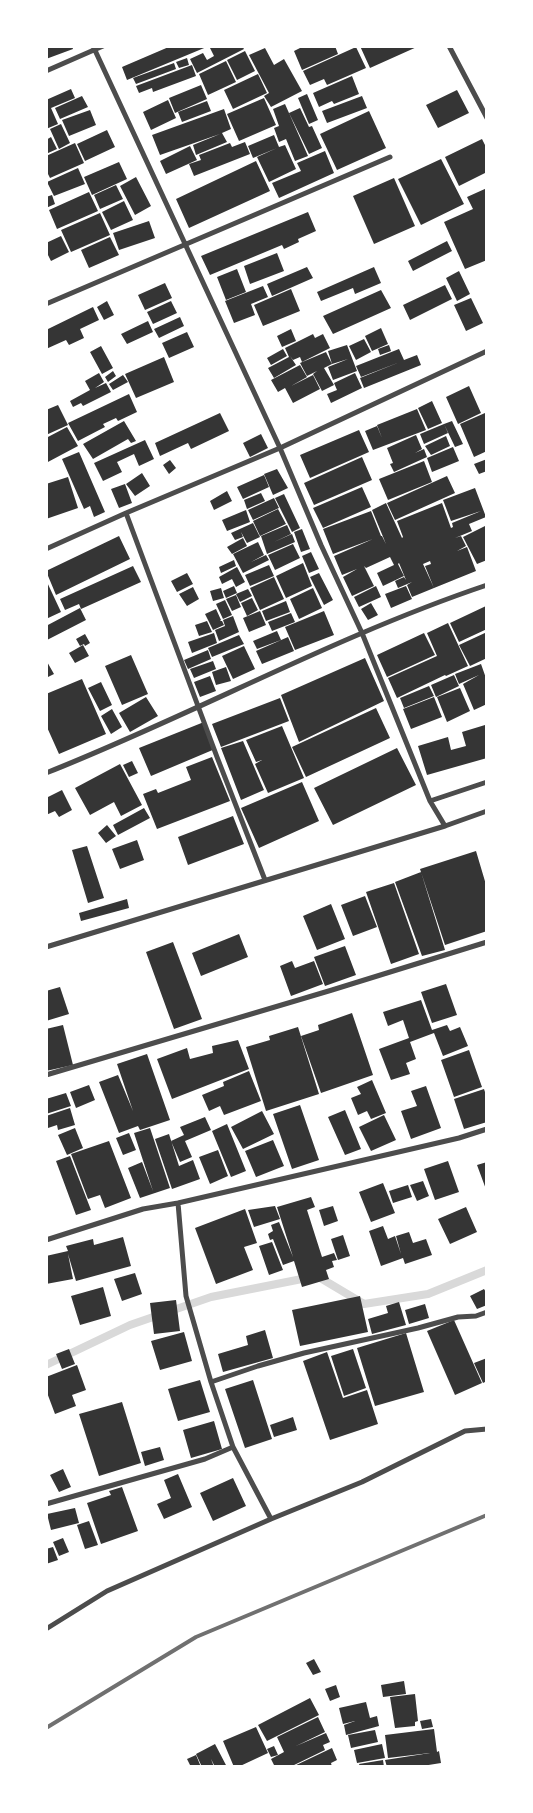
<!DOCTYPE html>
<html>
<head>
<meta charset="utf-8">
<style>
	body { margin:0 }
	#map { position:relative; width:533px; height:1813px; overflow:hidden; background:#fff; font-family:Lora,serif }
	canvas { display:block }
	.frame { position:absolute; inset:0; border:48px solid #fff; pointer-events:none }
</style>
</head>
<body>
<div id="map">
<canvas width="533" height="1813"></canvas>
<div class="frame"></div>
</div>
<script>
const g = document.querySelector('canvas').getContext('2d');
g.lineJoin = 'round';
function strokePath(path, color, width, dash) {
  g.strokeStyle = color;
  g.lineWidth = width;
  g.lineCap = dash ? 'butt' : 'round';
  g.setLineDash(dash || []);
  g.stroke(path);
}
function fillPath(path, color) {
  g.fillStyle = color;
  g.fill(path, 'evenodd');
}
const stream = new Path2D(`
	M 46,1365 L 130,1325 L 211,1297 L 317,1276 L 364,1304 L 428,1294 L 487,1270`);
const building = new Path2D(`
	M 46,46 L 72,46 L 73,49 L 46,59 Z
	M 171,46 L 209,46 L 127,80 L 122,67 Z
	M 212,46 L 242,46 L 244,49 L 197,73 L 190,59 L 203,53 L 207,60 L 214,56 L 210,48 Z
	M 304,46 L 335,46 L 338,54 L 302,70 L 294,51 Z
	M 360,46 L 419,46 L 370,68 Z
	M 356,47 L 366,68 L 327,85 L 324,79 L 310,85 L 303,71 Z
	M 265,48 L 274,65 L 284,59 L 302,91 L 271,107 L 264,96 L 269,93 L 249,55 Z
	M 245,51 L 255,71 L 237,80 L 227,60 Z
	M 187,58 L 189,65 L 179,68 L 176,62 Z
	M 226,61 L 236,82 L 208,95 L 199,74 Z
	M 174,63 L 176,69 L 136,84 L 133,78 Z
	M 192,65 L 196,76 L 153,92 L 152,88 L 139,93 L 136,86 Z
	M 258,74 L 267,93 L 233,109 L 224,90 Z
	M 352,76 L 359,94 L 334,104 L 332,101 L 319,107 L 313,93 Z
	M 201,85 L 207,99 L 175,113 L 169,98 Z
	M 71,89 L 75,98 L 51,108 L 58,124 L 46,129 L 46,100 Z
	M 457,90 L 469,113 L 438,128 L 426,105 Z
	M 307,94 L 318,120 L 309,124 L 298,98 Z
	M 82,96 L 88,107 L 60,119 L 55,108 Z
	M 362,96 L 367,108 L 327,123 L 322,111 Z
	M 264,98 L 276,125 L 239,141 L 227,114 Z
	M 168,100 L 176,118 L 151,130 L 143,112 Z
	M 207,101 L 211,111 L 182,122 L 178,112 Z
	M 285,104 L 308,156 L 295,161 L 286,139 L 279,142 L 274,128 L 279,126 L 273,109 Z
	M 300,108 L 309,127 L 312,126 L 322,148 L 309,154 L 289,113 Z
	M 224,109 L 231,129 L 222,133 L 227,142 L 196,155 L 193,145 L 220,134 L 160,155 L 152,135 Z
	M 90,110 L 96,125 L 69,136 L 62,120 Z
	M 369,111 L 386,148 L 337,170 L 320,134 Z
	M 61,124 L 70,143 L 59,149 L 50,129 Z
	M 107,130 L 115,147 L 85,161 L 77,144 Z
	M 274,135 L 279,147 L 285,145 L 296,169 L 269,182 L 257,157 L 277,148 L 253,158 L 248,146 Z
	M 51,137 L 57,149 L 46,154 L 46,140 Z
	M 482,139 L 487,149 L 487,172 L 459,186 L 445,157 Z
	M 245,142 L 250,154 L 194,176 L 189,164 L 201,160 L 199,155 L 230,143 L 232,147 Z
	M 75,143 L 84,163 L 50,178 L 46,170 L 46,156 Z
	M 190,146 L 197,160 L 166,174 L 160,161 Z
	M 325,151 L 334,173 L 279,198 L 272,183 L 301,171 L 297,163 Z
	M 441,159 L 464,204 L 421,225 L 398,179 Z
	M 256,161 L 270,191 L 189,228 L 176,199 Z
	M 119,162 L 127,179 L 92,195 L 84,177 Z
	M 78,168 L 85,184 L 54,196 L 47,182 Z
	M 136,177 L 151,206 L 135,215 L 120,186 Z
	M 394,178 L 415,226 L 374,244 L 353,196 Z
	M 116,185 L 123,199 L 100,209 L 94,195 Z
	M 487,188 L 487,260 L 465,269 L 444,222 L 473,209 L 467,197 Z
	M 89,192 L 98,211 L 57,229 L 49,210 Z
	M 52,195 L 55,204 L 46,208 L 46,197 Z
	M 124,201 L 133,220 L 111,230 L 102,212 Z
	M 308,212 L 316,231 L 298,239 L 299,242 L 284,249 L 282,245 L 210,275 L 201,256 Z
	M 100,213 L 110,235 L 71,252 L 61,230 Z
	M 149,221 L 155,238 L 119,250 L 113,233 Z
	M 61,236 L 69,252 L 51,261 L 46,251 L 46,243 Z
	M 110,237 L 119,255 L 89,268 L 81,250 Z
	M 447,241 L 452,251 L 413,271 L 408,261 Z
	M 277,253 L 284,271 L 250,284 L 244,266 Z
	M 307,267 L 313,278 L 272,296 L 267,284 Z
	M 374,267 L 381,283 L 355,294 L 353,288 L 321,301 L 317,292 Z
	M 237,269 L 246,292 L 226,300 L 217,277 Z
	M 459,271 L 470,294 L 457,301 L 446,278 Z
	M 165,283 L 172,298 L 145,310 L 138,295 Z
	M 445,285 L 452,299 L 410,320 L 403,305 Z
	M 263,286 L 268,297 L 251,304 L 255,315 L 234,323 L 225,301 Z
	M 291,289 L 300,311 L 263,326 L 254,305 Z
	M 381,290 L 391,308 L 333,334 L 323,316 Z
	M 471,298 L 483,323 L 466,331 L 454,305 Z
	M 107,301 L 114,315 L 104,320 L 97,307 Z
	M 171,301 L 177,313 L 153,324 L 147,312 Z
	M 93,307 L 99,320 L 80,329 L 84,338 L 69,345 L 66,340 L 46,349 L 46,330 Z
	M 180,317 L 184,326 L 159,338 L 154,329 Z
	M 148,321 L 153,332 L 127,344 L 121,334 Z
	M 381,328 L 388,344 L 372,351 L 365,336 Z
	M 291,329 L 296,341 L 282,347 L 277,336 Z
	M 187,332 L 194,347 L 169,358 L 162,343 Z
	M 313,334 L 315,338 L 323,334 L 330,348 L 302,362 L 300,357 L 293,360 L 290,356 L 296,365 L 274,378 L 268,368 L 289,357 L 285,348 Z
	M 364,339 L 371,352 L 356,360 L 349,346 Z
	M 347,345 L 357,371 L 333,380 L 328,367 L 348,359 L 332,364 L 328,351 Z
	M 389,345 L 391,351 L 380,355 L 378,349 Z
	M 101,346 L 113,368 L 102,374 L 90,352 Z
	M 283,349 L 287,356 L 271,365 L 267,358 Z
	M 399,349 L 404,360 L 417,355 L 421,365 L 364,388 L 360,378 L 400,362 L 361,377 L 356,366 Z
	M 326,352 L 332,364 L 324,368 L 334,385 L 322,391 L 313,374 L 317,371 L 307,376 L 300,363 Z
	M 164,357 L 174,382 L 136,398 L 125,374 Z
	M 300,365 L 307,377 L 291,386 L 313,375 L 320,389 L 293,403 L 285,388 L 278,392 L 271,380 Z
	M 113,371 L 116,376 L 108,382 L 105,377 Z
	M 99,373 L 104,382 L 95,388 L 106,383 L 111,392 L 83,406 L 81,403 L 73,407 L 70,401 L 90,390 L 85,381 Z
	M 355,373 L 362,388 L 331,403 L 327,394 L 337,390 L 334,383 Z
	M 123,375 L 128,382 L 113,390 L 109,384 Z
	M 469,386 L 481,413 L 458,424 L 446,397 Z
	M 129,394 L 137,412 L 118,421 L 116,418 L 103,424 L 105,427 L 78,441 L 68,423 Z
	M 432,401 L 442,423 L 428,429 L 418,408 Z
	M 58,405 L 68,425 L 46,435 L 46,410 Z
	M 417,409 L 426,430 L 373,450 L 365,431 L 377,426 L 382,438 L 377,425 Z
	M 220,413 L 229,431 L 191,449 L 188,443 L 160,456 L 155,443 Z
	M 485,413 L 487,451 L 474,457 L 460,424 Z
	M 124,421 L 136,441 L 131,443 L 128,439 L 93,459 L 83,444 Z
	M 452,421 L 463,444 L 455,447 L 444,424 Z
	M 444,424 L 448,433 L 424,444 L 420,434 Z
	M 67,427 L 78,446 L 46,463 L 46,438 Z
	M 359,430 L 369,452 L 310,478 L 300,455 Z
	M 261,434 L 268,448 L 250,457 L 243,443 Z
	M 416,435 L 422,449 L 415,453 L 424,449 L 427,457 L 394,472 L 390,464 L 393,463 L 387,448 Z
	M 446,436 L 450,446 L 431,455 L 425,446 Z
	M 145,440 L 154,459 L 139,466 L 134,454 L 117,462 L 122,472 L 103,481 L 94,463 Z
	M 453,447 L 459,461 L 432,472 L 427,458 Z
	M 79,452 L 105,512 L 94,517 L 90,506 L 84,509 L 62,459 Z
	M 362,457 L 372,480 L 314,505 L 304,483 Z
	M 487,459 L 487,471 L 479,474 L 474,464 Z
	M 170,460 L 176,468 L 169,474 L 163,465 Z
	M 424,461 L 432,482 L 388,500 L 379,479 Z
	M 277,469 L 288,488 L 273,495 L 264,474 Z
	M 142,473 L 150,486 L 135,496 L 126,484 Z
	M 264,475 L 269,487 L 243,499 L 237,487 Z
	M 447,476 L 455,493 L 395,520 L 387,503 Z
	M 68,477 L 78,508 L 46,519 L 46,484 Z
	M 125,484 L 132,503 L 119,508 L 111,489 Z
	M 362,487 L 371,507 L 323,528 L 313,508 Z
	M 475,488 L 486,517 L 469,524 L 472,531 L 455,538 L 461,536 L 466,546 L 457,551 L 467,547 L 476,571 L 434,588 L 425,566 L 431,564 L 430,561 L 423,564 L 434,588 L 412,597 L 407,585 L 412,582 L 398,588 L 395,581 L 404,577 L 406,580 L 399,563 L 398,564 L 404,576 L 383,586 L 377,573 L 394,565 L 390,557 L 366,568 L 364,566 L 374,586 L 352,596 L 343,577 L 357,569 L 342,575 L 334,556 L 373,539 L 333,554 L 323,529 L 371,511 L 381,536 L 382,536 L 386,544 L 372,510 L 386,503 L 402,538 L 403,537 L 397,521 L 442,503 L 451,528 L 453,527 L 452,523 L 481,511 L 451,521 L 443,500 Z
	M 227,491 L 232,501 L 214,510 L 210,501 Z
	M 261,493 L 265,501 L 247,509 L 244,500 Z
	M 284,494 L 300,528 L 292,532 L 275,498 Z
	M 274,498 L 279,508 L 253,520 L 248,510 Z
	M 278,509 L 286,524 L 260,536 L 253,521 Z
	M 246,510 L 250,522 L 227,531 L 222,520 Z
	M 253,523 L 260,537 L 247,543 L 241,532 L 243,537 L 235,540 L 231,533 Z
	M 287,525 L 291,534 L 274,542 L 292,534 L 295,542 L 267,554 L 261,536 Z
	M 487,525 L 487,560 L 477,564 L 463,537 Z
	M 302,529 L 310,549 L 301,552 L 294,532 Z
	M 119,536 L 130,559 L 56,595 L 46,571 Z
	M 243,538 L 247,546 L 232,554 L 227,547 Z
	M 258,542 L 264,555 L 251,562 L 266,555 L 269,560 L 243,573 L 233,554 Z
	M 293,544 L 300,558 L 275,570 L 268,555 Z
	M 311,552 L 319,569 L 309,573 L 302,556 Z
	M 234,560 L 236,566 L 221,573 L 219,567 Z
	M 303,563 L 312,586 L 286,598 L 276,576 Z
	M 269,565 L 274,576 L 250,586 L 245,575 Z
	M 133,566 L 141,582 L 81,609 L 79,604 L 65,610 L 60,599 Z
	M 237,567 L 245,582 L 236,587 L 232,579 L 222,584 L 219,577 Z
	M 187,573 L 193,584 L 177,592 L 171,581 Z
	M 319,573 L 333,600 L 324,605 L 310,577 Z
	M 274,577 L 284,599 L 260,610 L 250,588 Z
	M 46,580 L 61,612 L 46,619 Z
	M 234,586 L 237,593 L 226,598 L 223,591 Z
	M 376,586 L 381,597 L 359,607 L 354,597 Z
	M 406,586 L 412,599 L 391,608 L 385,594 Z
	M 193,587 L 199,599 L 187,606 L 179,594 Z
	M 221,588 L 224,598 L 213,601 L 210,591 Z
	M 313,588 L 322,608 L 299,619 L 290,599 Z
	M 248,589 L 252,596 L 240,602 L 236,594 Z
	M 236,595 L 241,607 L 232,611 L 226,599 Z
	M 252,598 L 258,610 L 247,616 L 241,603 Z
	M 225,600 L 232,615 L 223,619 L 216,604 Z
	M 286,601 L 290,612 L 266,621 L 262,611 Z
	M 371,603 L 378,615 L 368,620 L 361,609 Z
	M 486,606 L 487,629 L 459,642 L 450,623 Z
	M 80,608 L 86,620 L 47,640 L 46,626 Z
	M 216,609 L 221,620 L 220,621 L 222,621 L 224,625 L 213,630 L 205,614 Z
	M 260,611 L 266,625 L 249,632 L 243,618 Z
	M 324,611 L 334,635 L 295,650 L 285,627 Z
	M 291,613 L 295,622 L 272,631 L 268,622 Z
	M 233,616 L 239,632 L 219,641 L 215,630 L 225,626 L 223,620 Z
	M 207,621 L 212,632 L 199,636 L 195,625 Z
	M 448,623 L 468,666 L 446,676 L 445,675 L 397,698 L 388,678 L 437,656 L 427,633 Z
	M 277,631 L 281,640 L 257,649 L 253,641 Z
	M 487,632 L 487,658 L 470,666 L 459,645 Z
	M 214,633 L 217,643 L 192,653 L 188,642 Z
	M 424,633 L 435,655 L 387,677 L 377,655 Z
	M 85,634 L 90,643 L 85,646 L 84,644 L 80,646 L 76,639 Z
	M 239,635 L 244,644 L 212,657 L 208,648 Z
	M 288,637 L 294,651 L 262,664 L 256,651 Z
	M 83,645 L 89,656 L 75,663 L 69,653 Z
	M 244,646 L 255,669 L 233,679 L 222,656 Z
	M 208,650 L 211,659 L 188,669 L 184,660 Z
	M 131,655 L 148,694 L 122,705 L 105,666 Z
	M 365,658 L 384,701 L 299,742 L 281,695 Z
	M 46,660 L 54,674 L 46,678 Z
	M 213,661 L 216,669 L 194,678 L 190,669 Z
	M 481,664 L 487,681 L 487,704 L 474,710 L 463,684 L 479,675 L 459,684 L 455,674 Z
	M 226,667 L 231,681 L 216,685 L 212,672 Z
	M 454,675 L 459,686 L 436,697 L 431,685 Z
	M 210,676 L 216,691 L 200,697 L 194,682 Z
	M 82,679 L 106,734 L 59,754 L 46,725 L 46,694 Z
	M 101,682 L 112,705 L 100,711 L 88,688 Z
	M 429,686 L 434,696 L 404,708 L 400,698 Z
	M 460,688 L 470,711 L 447,722 L 437,697 Z
	M 146,697 L 158,716 L 130,732 L 119,713 Z
	M 434,697 L 442,717 L 411,729 L 403,709 Z
	M 280,698 L 289,721 L 221,747 L 212,724 Z
	M 376,708 L 390,738 L 306,777 L 292,747 Z
	M 112,709 L 122,727 L 111,734 L 101,716 Z
	M 204,722 L 215,749 L 151,776 L 139,748 Z
	M 485,725 L 487,733 L 487,758 L 427,775 L 418,746 L 448,737 L 451,750 L 466,746 L 462,732 Z
	M 282,726 L 304,778 L 268,793 L 255,764 L 262,760 L 256,762 L 246,740 Z
	M 243,741 L 264,790 L 241,800 L 221,748 Z
	M 397,748 L 416,785 L 333,825 L 314,788 Z
	M 212,757 L 230,801 L 157,829 L 143,794 L 156,789 L 158,793 L 191,780 L 186,767 Z
	M 132,761 L 138,773 L 129,777 L 123,765 Z
	M 120,764 L 142,805 L 121,816 L 114,802 L 90,815 L 75,788 Z
	M 302,782 L 319,821 L 259,848 L 241,808 Z
	M 62,790 L 72,810 L 59,817 L 55,811 L 46,815 L 46,798 Z
	M 144,808 L 150,818 L 118,835 L 113,825 Z
	M 233,816 L 244,844 L 188,865 L 178,837 Z
	M 107,825 L 116,836 L 106,843 L 98,833 Z
	M 137,840 L 144,860 L 120,869 L 112,849 Z
	M 87,846 L 104,898 L 88,903 L 72,850 Z
	M 476,851 L 487,888 L 487,931 L 445,945 L 420,869 Z
	M 421,872 L 445,950 L 422,956 L 395,882 Z
	M 394,883 L 419,954 L 391,964 L 366,892 Z
	M 365,896 L 377,927 L 353,936 L 341,905 Z
	M 127,899 L 129,908 L 81,921 L 79,913 Z
	M 331,904 L 345,939 L 317,950 L 303,916 Z
	M 239,934 L 248,957 L 201,976 L 192,953 Z
	M 173,942 L 202,1019 L 174,1029 L 146,952 Z
	M 345,946 L 356,975 L 325,986 L 314,957 Z
	M 292,961 L 295,968 L 314,961 L 323,984 L 291,996 L 280,966 Z
	M 446,984 L 457,1015 L 432,1023 L 421,992 Z
	M 60,987 L 69,1014 L 46,1021 L 46,991 Z
	M 421,1000 L 432,1030 L 447,1025 L 450,1031 L 460,1027 L 468,1046 L 443,1056 L 434,1033 L 410,1042 L 416,1059 L 406,1063 L 410,1074 L 391,1080 L 379,1049 L 409,1038 L 403,1020 L 388,1026 L 383,1012 Z
	M 352,1013 L 373,1075 L 321,1093 L 301,1036 L 319,1030 L 318,1025 Z
	M 63,1025 L 73,1065 L 46,1071 L 46,1029 Z
	M 298,1027 L 319,1094 L 266,1111 L 246,1047 L 270,1040 L 269,1036 Z
	M 238,1040 L 249,1069 L 172,1099 L 157,1059 L 187,1048 L 190,1059 L 213,1053 L 212,1046 Z
	M 469,1050 L 482,1087 L 454,1097 L 441,1060 Z
	M 147,1054 L 170,1120 L 140,1130 L 138,1126 L 119,1133 L 99,1082 L 118,1075 L 133,1111 L 117,1064 Z
	M 249,1071 L 261,1101 L 224,1115 L 220,1106 L 209,1111 L 202,1095 L 224,1086 L 223,1082 Z
	M 372,1080 L 386,1113 L 371,1119 L 367,1111 L 358,1115 L 351,1098 L 361,1094 L 357,1087 Z
	M 89,1085 L 95,1100 L 76,1108 L 70,1092 Z
	M 426,1086 L 441,1128 L 411,1139 L 401,1111 L 417,1106 L 411,1091 Z
	M 484,1089 L 487,1098 L 487,1122 L 464,1129 L 454,1099 Z
	M 66,1093 L 71,1106 L 46,1114 L 46,1099 Z
	M 300,1105 L 319,1160 L 292,1169 L 273,1114 Z
	M 70,1108 L 75,1125 L 58,1130 L 57,1125 L 48,1128 L 46,1116 Z
	M 345,1110 L 361,1149 L 345,1155 L 328,1117 Z
	M 262,1111 L 274,1134 L 243,1149 L 231,1127 Z
	M 384,1115 L 396,1140 L 371,1151 L 359,1127 Z
	M 205,1117 L 211,1130 L 185,1141 L 192,1157 L 180,1162 L 171,1141 L 184,1135 L 180,1127 Z
	M 227,1124 L 246,1171 L 231,1177 L 212,1131 Z
	M 75,1128 L 83,1148 L 67,1155 L 58,1135 Z
	M 150,1128 L 170,1188 L 140,1198 L 128,1168 L 142,1162 L 153,1191 L 134,1133 Z
	M 129,1133 L 136,1150 L 123,1155 L 116,1138 Z
	M 169,1134 L 179,1166 L 193,1160 L 200,1179 L 172,1189 L 155,1139 Z
	M 273,1140 L 284,1166 L 256,1177 L 245,1151 Z
	M 109,1141 L 131,1198 L 105,1208 L 100,1195 L 88,1199 L 71,1154 Z
	M 218,1150 L 228,1176 L 210,1184 L 199,1157 Z
	M 70,1156 L 91,1210 L 76,1215 L 56,1161 Z
	M 448,1161 L 459,1192 L 435,1200 L 424,1169 Z
	M 487,1162 L 487,1192 L 477,1165 Z
	M 423,1181 L 429,1196 L 417,1201 L 410,1185 Z
	M 383,1183 L 395,1213 L 371,1222 L 359,1192 Z
	M 408,1185 L 412,1197 L 393,1203 L 389,1191 Z
	M 311,1197 L 315,1207 L 307,1210 L 322,1257 L 334,1253 L 337,1260 L 332,1261 L 334,1267 L 326,1270 L 329,1279 L 302,1287 L 294,1261 L 283,1265 L 273,1239 L 270,1240 L 268,1234 L 273,1231 L 271,1225 L 279,1222 L 293,1257 L 277,1207 Z
	M 275,1206 L 280,1219 L 254,1227 L 248,1210 Z
	M 333,1206 L 338,1221 L 324,1226 L 319,1210 Z
	M 466,1207 L 477,1232 L 450,1244 L 438,1219 Z
	M 245,1209 L 257,1243 L 244,1247 L 253,1270 L 216,1284 L 195,1228 Z
	M 383,1226 L 388,1239 L 395,1236 L 401,1254 L 396,1236 L 409,1232 L 413,1243 L 426,1239 L 432,1255 L 405,1264 L 403,1258 L 381,1266 L 369,1231 Z
	M 343,1235 L 350,1256 L 338,1260 L 331,1239 Z
	M 123,1237 L 131,1266 L 76,1281 L 68,1254 L 73,1279 L 46,1284 L 46,1256 L 68,1251 L 66,1246 L 93,1239 L 94,1245 Z
	M 272,1242 L 283,1270 L 269,1275 L 259,1246 Z
	M 135,1273 L 142,1294 L 122,1301 L 114,1279 Z
	M 103,1287 L 111,1316 L 80,1325 L 71,1296 Z
	M 484,1289 L 487,1294 L 487,1305 L 477,1309 L 470,1296 Z
	M 360,1296 L 368,1332 L 300,1346 L 292,1310 Z
	M 176,1300 L 180,1331 L 154,1334 L 150,1303 Z
	M 399,1302 L 406,1325 L 372,1334 L 368,1319 L 388,1313 L 386,1306 Z
	M 425,1304 L 429,1318 L 409,1324 L 405,1310 Z
	M 454,1320 L 482,1383 L 455,1395 L 427,1331 Z
	M 265,1330 L 273,1358 L 223,1372 L 218,1354 L 248,1345 L 246,1336 Z
	M 184,1332 L 192,1361 L 160,1370 L 151,1341 Z
	M 406,1333 L 424,1392 L 375,1406 L 357,1348 Z
	M 69,1349 L 75,1364 L 62,1369 L 56,1354 Z
	M 353,1349 L 366,1388 L 344,1396 L 331,1356 Z
	M 327,1352 L 343,1398 L 367,1390 L 378,1424 L 330,1440 L 303,1361 Z
	M 487,1358 L 487,1381 L 483,1383 L 474,1363 Z
	M 77,1365 L 86,1390 L 72,1395 L 76,1406 L 55,1414 L 46,1390 L 46,1377 Z
	M 200,1380 L 210,1412 L 178,1421 L 168,1389 Z
	M 253,1380 L 272,1439 L 245,1448 L 225,1389 Z
	M 122,1402 L 141,1463 L 99,1476 L 79,1414 Z
	M 293,1417 L 297,1430 L 274,1437 L 270,1425 Z
	M 214,1421 L 222,1449 L 191,1458 L 183,1430 Z
	M 160,1447 L 164,1460 L 145,1466 L 141,1452 Z
	M 63,1469 L 71,1487 L 59,1492 L 50,1475 Z
	M 178,1474 L 192,1507 L 164,1519 L 157,1504 L 171,1498 L 164,1480 Z
	M 233,1478 L 246,1506 L 213,1521 L 200,1493 Z
	M 122,1487 L 138,1531 L 101,1544 L 87,1503 L 111,1495 L 109,1491 Z
	M 75,1508 L 79,1523 L 51,1530 L 47,1514 Z
	M 89,1521 L 98,1545 L 85,1549 L 77,1525 Z
	M 63,1538 L 69,1552 L 59,1556 L 53,1542 Z
	M 53,1547 L 58,1560 L 46,1564 L 46,1549 Z
	M 314,1659 L 321,1672 L 313,1675 L 306,1663 Z
	M 404,1681 L 406,1694 L 383,1697 L 381,1685 Z
	M 336,1685 L 340,1697 L 330,1701 L 325,1689 Z
	M 415,1694 L 418,1721 L 415,1722 L 415,1726 L 395,1728 L 390,1697 Z
	M 310,1698 L 319,1715 L 267,1741 L 258,1725 Z
	M 366,1702 L 370,1718 L 377,1716 L 379,1726 L 346,1735 L 344,1725 L 355,1721 L 343,1724 L 339,1708 Z
	M 318,1717 L 325,1732 L 296,1746 L 326,1733 L 330,1742 L 323,1745 L 325,1750 L 290,1767 L 275,1767 L 271,1759 L 284,1752 L 277,1737 Z
	M 431,1719 L 433,1727 L 422,1729 L 420,1721 Z
	M 256,1727 L 268,1753 L 238,1767 L 234,1767 L 223,1741 Z
	M 434,1729 L 437,1752 L 439,1751 L 441,1763 L 416,1767 L 387,1767 L 385,1760 L 430,1753 L 388,1758 L 385,1735 Z
	M 375,1730 L 378,1742 L 351,1748 L 348,1735 Z
	M 215,1744 L 227,1767 L 215,1767 L 211,1759 L 214,1767 L 202,1767 L 196,1754 Z
	M 382,1744 L 385,1758 L 357,1763 L 354,1750 Z
	M 274,1746 L 278,1755 L 271,1757 L 267,1749 Z
	M 332,1748 L 337,1760 L 331,1763 L 332,1767 L 292,1767 Z
	M 196,1755 L 201,1767 L 191,1767 L 187,1759 Z
	M 383,1760 L 384,1767 L 360,1767 L 359,1764 Z`);
const minor = new Path2D(`
	M 93,46 L 280,448 L 321,545 L 362,633 L 430,801 L 445,826
	M 449,46 L 487,118
	M 46,71 L 103,46
	M 46,304 L 390,157
	M 126,513 L 217,757 L 265,880
	M 46,549 L 126,513 L 280,448 L 487,351
	M 46,773 C 195,714 335,636 487,585
	M 430,801 L 487,782
	M 46,947 L 445,826 L 487,811
	M 46,1075 L 332,990 L 487,942
	M 46,1240 L 143,1209 L 178,1203 L 459,1138 L 487,1129
	M 211,1382 L 258,1366 L 304,1353 L 418,1328 L 458,1317 L 476,1316 L 487,1312
	M 233,1447 L 271,1519
	M 46,1504 L 205,1459 L 233,1447 L 211,1382 L 186,1296 L 178,1203
	M 46,1629 L 107,1591 L 271,1519 L 362,1482 L 465,1431 L 487,1429`);
const rail = new Path2D(`
	M 46,1728 L 196,1637 L 487,1515`);
strokePath(stream, '#d9d9d9', 8);
fillPath(building, '#353535');
strokePath(minor, '#4c4c4c', 5);
strokePath(rail, '#707070', 4);
</script>
</body>
</html>
